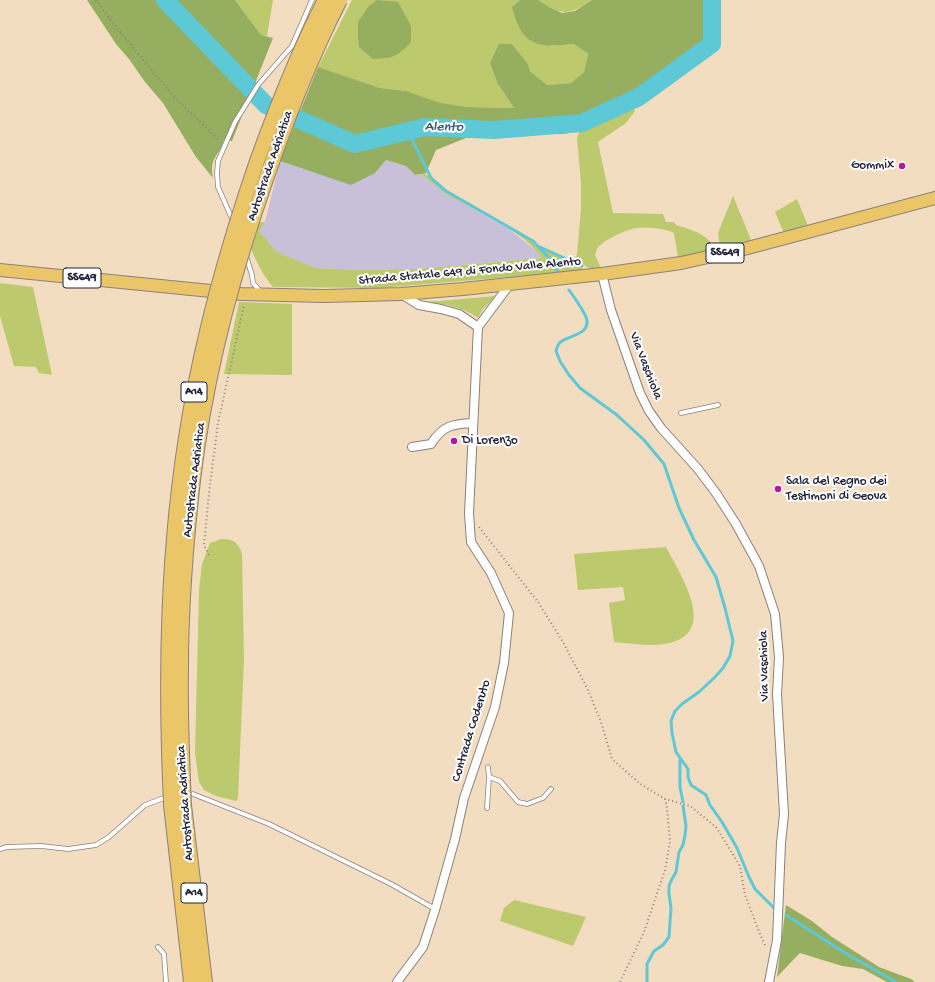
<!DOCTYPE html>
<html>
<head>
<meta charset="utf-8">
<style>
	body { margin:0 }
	canvas { display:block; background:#f3ddc0 }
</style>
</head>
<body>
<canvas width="935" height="982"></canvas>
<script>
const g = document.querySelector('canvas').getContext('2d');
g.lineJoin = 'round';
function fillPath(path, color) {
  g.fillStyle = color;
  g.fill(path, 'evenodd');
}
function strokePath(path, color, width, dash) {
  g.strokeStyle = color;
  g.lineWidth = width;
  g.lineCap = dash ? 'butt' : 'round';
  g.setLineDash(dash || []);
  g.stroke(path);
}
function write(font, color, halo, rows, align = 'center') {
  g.font = font + ' "Gochi Hand",sans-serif';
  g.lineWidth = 4;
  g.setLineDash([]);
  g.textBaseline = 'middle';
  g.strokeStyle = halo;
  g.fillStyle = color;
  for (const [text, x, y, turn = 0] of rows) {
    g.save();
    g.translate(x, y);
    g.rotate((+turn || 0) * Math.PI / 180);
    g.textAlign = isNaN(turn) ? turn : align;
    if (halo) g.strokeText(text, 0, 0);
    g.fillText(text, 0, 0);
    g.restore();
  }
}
const industrial = new Path2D(`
	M 386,160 L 406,166 L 415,175 L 421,174 L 445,193 L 509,229 L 534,249 L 542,258 L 416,269 L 365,270 L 315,268 L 277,252 L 259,231 L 265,222 L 280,161 L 315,173 L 375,173 Z`);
const green = new Path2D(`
	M 235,0 L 273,0 L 267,36 L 261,35 Z
	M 352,0 L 520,0 L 512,7 L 551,46 L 574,44 L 588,54 L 584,72 L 571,83 L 547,85 L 530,71 L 528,64 L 512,44 L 498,84 L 514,108 L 467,107 L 440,104 L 406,91 L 380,88 L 318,67 Z
	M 538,0 L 592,0 C 568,15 563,17 538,0 Z
	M 631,104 L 635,111 L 626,123 L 598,142 L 613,213 L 663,214 L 666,222 L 674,222 L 676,225 C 693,231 709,233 716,252 L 678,258 L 674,233 C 665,228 648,227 638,228 C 629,228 601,241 597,249 C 596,251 596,253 595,255 L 601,268 L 590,269 L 575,259 L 577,254 L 581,209 L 581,183 L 577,138 L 582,126 Z
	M 424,173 L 451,194 L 517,232 L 532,242 L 550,261 L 557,273 L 379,288 L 273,287 C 263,275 257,263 251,249 L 260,222 L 265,222 L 259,231 L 277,252 L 315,268 L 365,270 L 416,269 L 542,258 C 520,227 477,213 445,193 C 437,187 429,180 421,174 Z
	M 733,196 L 752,242 L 723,249 L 719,241 L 718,233 Z
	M 797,199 L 808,226 L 784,233 L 775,212 Z
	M 539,247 L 586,270 L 560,273 L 550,259 Z
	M 0,283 L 33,287 L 52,375 L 39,373 L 36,367 L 14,366 L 0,316 Z
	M 496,296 L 483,309 L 478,318 C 463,307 445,304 427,302 Z
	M 239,302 L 292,304 L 292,375 L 224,374 Z
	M 221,539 C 233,538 239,543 242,554 L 244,659 L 238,799 L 236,801 L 216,796 L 204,790 L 199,782 L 195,753 L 199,590 L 202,564 L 210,543 Z
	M 666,547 C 684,581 724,642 654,645 C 641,645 627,643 614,642 L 609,603 L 625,600 L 623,587 L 578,590 L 574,554 Z
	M 514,900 L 586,917 L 573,946 L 500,921 L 504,908 Z`);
const forest = new Path2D(`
	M 87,0 L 164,0 L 245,85 L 165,0 L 235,0 L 261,35 L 273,38 L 232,141 L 224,140 C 219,157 209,157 213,178 L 196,157 L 163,103 L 145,82 L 129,59 L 116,44 Z
	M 377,0 L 398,2 L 411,26 L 411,42 C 397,57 393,58 373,59 L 359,47 L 358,37 L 358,22 L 368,7 Z
	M 520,0 L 538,0 L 549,7 L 562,13 L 575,11 L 592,0 L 708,0 L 708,36 L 696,53 L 621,103 L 586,118 L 580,131 L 563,134 L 494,133 L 471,136 L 436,150 L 426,173 L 415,175 L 406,166 L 386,160 L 375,173 L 351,185 L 280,161 L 318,67 L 380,88 L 406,91 L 440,103 L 467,107 L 514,108 L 498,84 L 490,63 L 499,44 L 512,44 L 528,64 L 530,71 L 547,85 L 571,83 L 584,72 L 588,54 L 574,44 C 553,46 530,50 519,27 C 516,21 514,14 512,7 Z
	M 786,905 L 812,921 L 832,937 L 879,967 L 911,979 L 915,982 L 887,982 L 863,969 L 842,966 L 800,953 L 794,959 L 777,977 Z`);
const stream = new Path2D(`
	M 408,131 L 431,178 L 446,191 L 533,241 L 549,258 L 558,272
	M 540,247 L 582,266
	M 569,290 C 574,297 583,310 586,317 C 592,334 571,335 562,341 C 558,343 557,347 556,351 L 560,361 L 569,375 L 580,388 L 617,415 L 644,440 L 664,464 L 679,508 L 694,540 L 716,577 L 725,608 L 733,641 L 730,656 L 723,668 L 715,677 L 699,692 L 682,704 L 675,711 L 671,721 L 672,733 L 676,752 L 688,769 L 688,777 L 691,785 L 706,795 L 710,805 L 722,822 L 737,848 L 749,877 L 755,889 L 776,910
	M 680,760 L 680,787 L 683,802
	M 786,915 L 845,953 L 896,982
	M 647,982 L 647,964 L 654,951 L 663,945 L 669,937 L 671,908 L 669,894 L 669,886 L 671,881 L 676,872 L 679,852 L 683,845 L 685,835 L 686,826 L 683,806`);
const river = new Path2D(`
	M 165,0 L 266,105 L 355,144 L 425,127 L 494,130 L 582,123 L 639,97 L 712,44 L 712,0`);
const path = new Path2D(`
	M 96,0 L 120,32 L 175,98 L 220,141
	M 479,527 L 538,602 L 563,642 L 588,690 L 601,722 L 612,759 L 639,783 L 665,799 L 690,806 L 716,827 L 740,866 L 745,895 L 760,934 L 766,947
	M 209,555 L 204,545 L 209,493 L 218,423 L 244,305
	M 620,982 L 644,932 L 665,870 L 670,841 L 667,808 L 665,799`);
const service = new Path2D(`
	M 233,221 L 218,187 L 217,173 L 218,161 L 235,122 L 258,85 L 292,46 L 312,0
	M 246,256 L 252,275 L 253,283 L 260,291
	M 681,413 L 718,405
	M 489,777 L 500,781 L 518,802 L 527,804 L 543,798 L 551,789
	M 193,794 L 269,824 L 391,884 L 435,909
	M 487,808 L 489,777 L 488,767
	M 0,849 L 7,847 L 41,846 L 68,849 L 96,845 L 109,837 L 145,805 L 164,798
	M 158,947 L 164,954 L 166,982`);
const minor = new Path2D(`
	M 602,274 L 611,310 L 640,393 L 649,411 L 661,428 L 698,469 L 716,493 L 736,524 L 759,566 L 775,614 L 779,657 L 777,694 L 784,814 L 781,843 L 777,940 L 769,982
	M 401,294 L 419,305 L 441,309 L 459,314 L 478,327
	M 412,447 L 431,444 C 443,425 453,424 473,423
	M 397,982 L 423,947 L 435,910 L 455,839 L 464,798 L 495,707 L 504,663 L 509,613 L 491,573 L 471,542 L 469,513 L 478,327 L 510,284`);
const primary = new Path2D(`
	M 0,270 L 241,294 L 324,296 L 401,294 L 463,289 L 602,274 L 681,263 L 744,249 L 935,198`);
const motorway = new Path2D(`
	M 171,805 L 191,982
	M 184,805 L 205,982`);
const motorwayBridge = new Path2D(`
	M 171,805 C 165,676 167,547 189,419 C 204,331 228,245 257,161 C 277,106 298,52 325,0
	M 184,805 C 182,759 180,713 181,667 C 181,605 186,542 193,480 C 204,389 226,299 255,212 C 279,139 305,68 340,0`);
const markers = [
	[902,166,4,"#b5179e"],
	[454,441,4,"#b5179e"],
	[778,489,4,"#b5179e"]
];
const shields = [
	[725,253,38],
	[82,278,38],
	[194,392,26],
	[194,893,26]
];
const shieldNames = [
	["SS649",725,253],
	["SS649",82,278],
	["A14",194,392],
	["A14",194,893]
];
const streetNames = [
	["Autostrada Adriatica",271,166,-71],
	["Strada Statale 649 di Fondo Valle Alento",470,272,-5],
	["Via Vaschiola",645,366,69],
	["Autostrada Adriatica",195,480,-83],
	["Via Vaschiola",765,666,-91],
	["Contrada Coderuto",472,731,-73],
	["Autostrada Adriatica",186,803,-94]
];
const poiNames = [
	["Gommix",894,166,"right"],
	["Di Lorenzo",462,441],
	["Sala del Regno dei",786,482],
	["Testimoni di Geova",786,497]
];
const waterNames = [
	["Alento",444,128,1]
];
fillPath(industrial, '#c8bfd8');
fillPath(green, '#bcca6d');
fillPath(forest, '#95ae60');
strokePath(stream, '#5dc8d6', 3);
strokePath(river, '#5dc8d6', 18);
strokePath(service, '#8a807e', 5.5);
strokePath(minor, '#8a807e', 10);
strokePath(primary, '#8a807e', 14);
strokePath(motorway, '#8a807e', 16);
strokePath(path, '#8a807e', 2, [1, 3]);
strokePath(service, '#fff', 4);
strokePath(minor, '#fff', 8);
strokePath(primary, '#ebc669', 12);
strokePath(motorway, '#ebc669', 14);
strokePath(motorwayBridge, '#8a807e', 16, []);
strokePath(motorwayBridge, '#ebc669', 14);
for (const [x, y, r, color] of markers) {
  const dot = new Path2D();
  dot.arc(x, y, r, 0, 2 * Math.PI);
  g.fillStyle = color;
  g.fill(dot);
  strokePath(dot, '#fff', 1.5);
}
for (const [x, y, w] of shields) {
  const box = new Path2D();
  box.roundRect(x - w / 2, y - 10, w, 20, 3);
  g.fillStyle = '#fff';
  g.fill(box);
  strokePath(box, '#22223b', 1);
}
write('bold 12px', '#22223b', null, shieldNames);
write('13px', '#22223b', '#fff', streetNames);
write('13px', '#22223b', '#fff', poiNames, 'left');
write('italic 14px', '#375c71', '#fff', waterNames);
</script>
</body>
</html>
